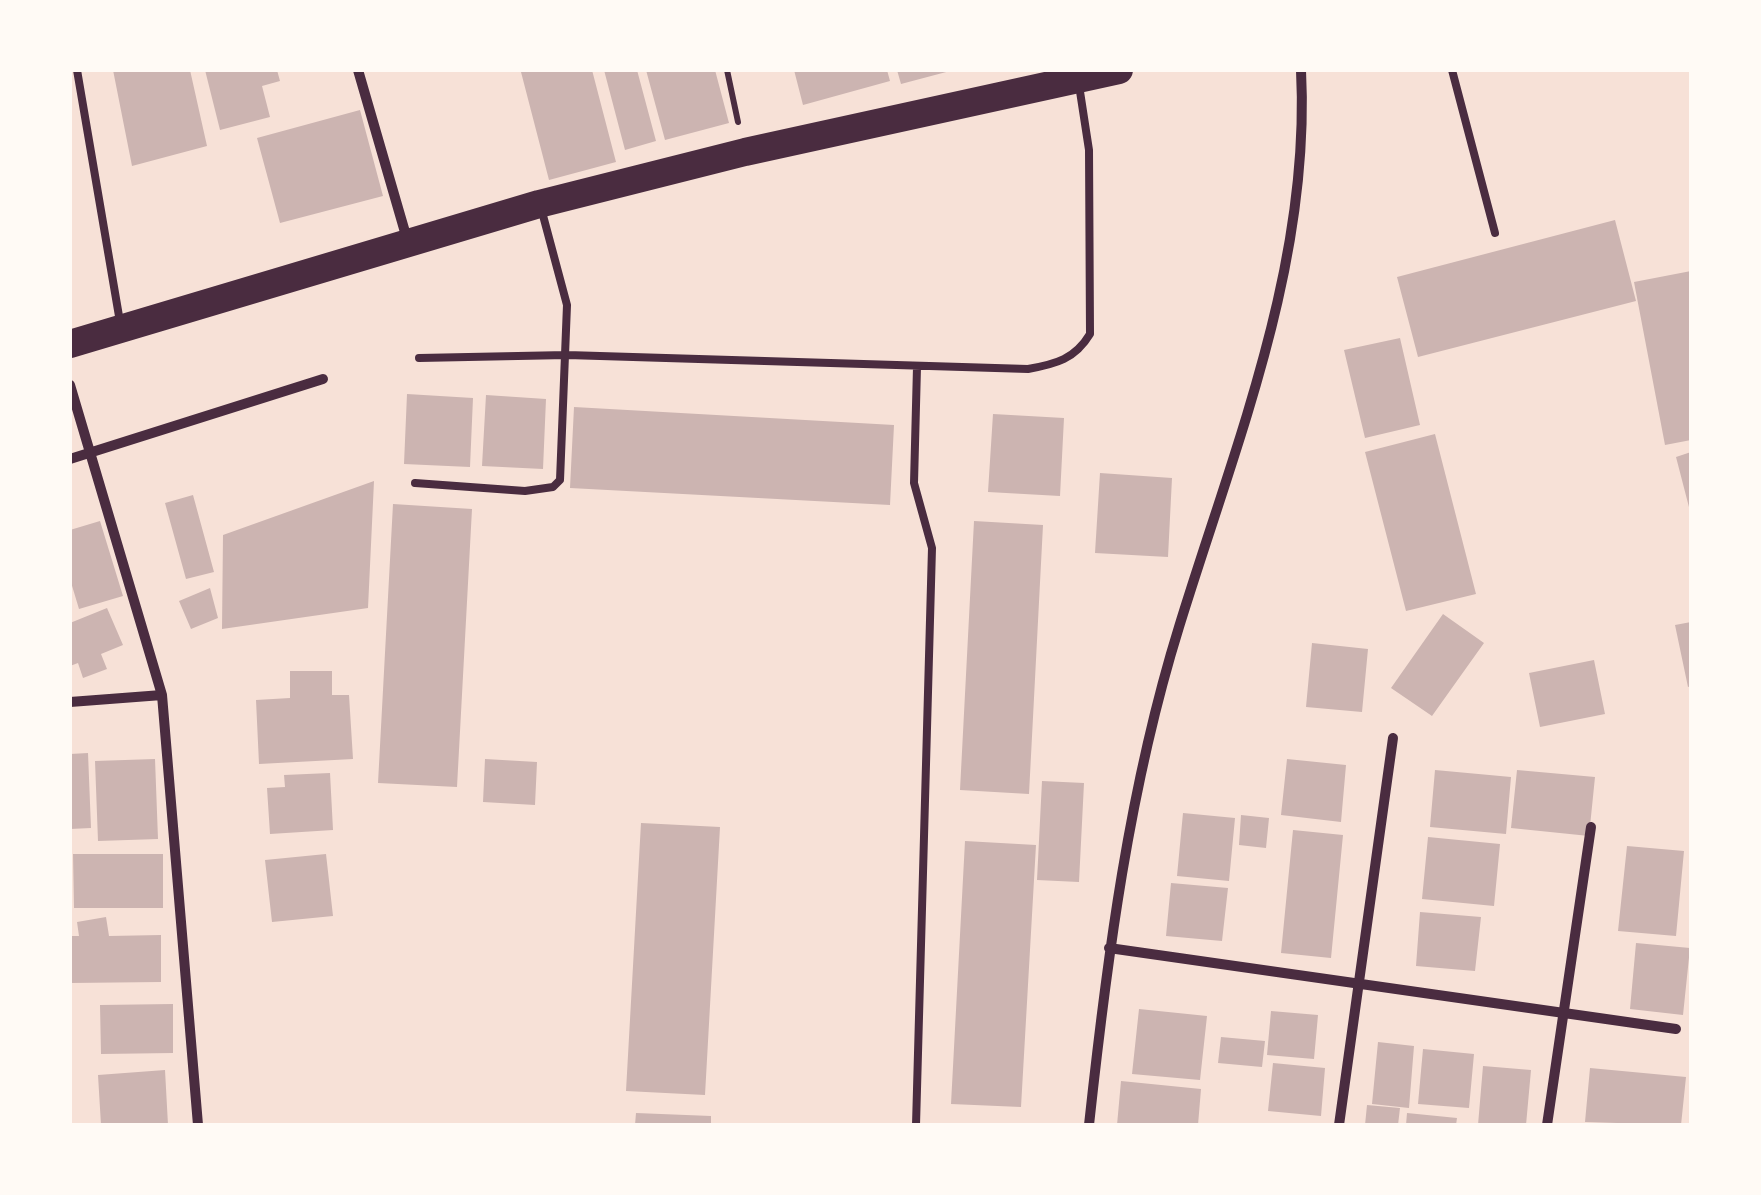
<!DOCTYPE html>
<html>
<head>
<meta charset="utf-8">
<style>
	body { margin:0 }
	#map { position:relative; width:1761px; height:1195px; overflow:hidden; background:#f7e1d7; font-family:"Fira Sans Condensed",sans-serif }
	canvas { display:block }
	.frame { position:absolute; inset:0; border:72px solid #fffaf5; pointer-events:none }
</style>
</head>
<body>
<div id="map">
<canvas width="1761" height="1195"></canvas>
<div class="frame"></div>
</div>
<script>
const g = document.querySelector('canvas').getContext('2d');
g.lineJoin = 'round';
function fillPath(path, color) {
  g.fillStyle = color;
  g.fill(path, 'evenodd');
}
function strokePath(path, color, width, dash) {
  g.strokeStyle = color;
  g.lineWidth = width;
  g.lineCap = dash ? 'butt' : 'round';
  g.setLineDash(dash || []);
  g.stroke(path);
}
const building = new Path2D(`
	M 113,70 L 190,70 L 207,146 L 132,166 Z
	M 205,70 L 277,70 L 280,81 L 262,86 L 270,117 L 220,130 Z
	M 529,70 L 592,70 L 616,162 L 549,180 L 521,72 Z
	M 604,70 L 637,70 L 656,141 L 625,150 Z
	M 646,70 L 715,70 L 729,123 L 665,140 Z
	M 794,70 L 887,70 L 890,81 L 803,105 Z
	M 897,70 L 949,70 L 950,71 L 901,84 Z
	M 360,110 L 383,196 L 280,223 L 257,138 Z
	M 1615,220 L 1636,301 L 1418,357 L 1397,277 Z
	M 1691,271 L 1691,440 L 1665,445 L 1634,282 Z
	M 1400,338 L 1420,425 L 1365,438 L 1344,350 Z
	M 407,394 L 473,398 L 470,467 L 404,464 Z
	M 486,395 L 546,399 L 543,469 L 482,466 Z
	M 574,407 L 894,425 L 890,505 L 570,488 Z
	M 993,414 L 1064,418 L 1060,496 L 988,492 Z
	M 1435,434 L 1476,594 L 1406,611 L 1365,452 Z
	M 1691,452 L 1691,511 L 1690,511 L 1676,457 Z
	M 1100,473 L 1172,478 L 1168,557 L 1095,553 Z
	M 374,481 L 368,608 L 222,629 L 223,535 Z
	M 193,495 L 214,572 L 186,579 L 165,503 Z
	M 393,504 L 472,509 L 457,787 L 378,783 Z
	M 100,521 L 123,596 L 79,609 L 70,579 L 70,530 Z
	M 974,521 L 1043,525 L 1029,794 L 960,790 Z
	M 210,588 L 218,618 L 191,629 L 179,601 Z
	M 107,608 L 123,645 L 101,654 L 107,669 L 83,678 L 78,663 L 70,666 L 70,623 Z
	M 1443,614 L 1484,643 L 1432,716 L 1391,688 Z
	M 1691,622 L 1691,686 L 1688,687 L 1675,625 Z
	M 1312,643 L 1368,649 L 1362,712 L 1306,707 Z
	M 1594,660 L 1605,714 L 1540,727 L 1529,673 Z
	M 290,671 L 332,671 L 332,695 L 349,695 L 353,759 L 259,764 L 256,700 L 290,698 Z
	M 88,753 L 91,828 L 70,829 L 70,754 Z
	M 155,759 L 158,839 L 98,841 L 95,761 Z
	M 485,759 L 537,762 L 535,805 L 483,802 Z
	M 1287,759 L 1346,765 L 1341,822 L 1281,815 Z
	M 1435,770 L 1511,777 L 1506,834 L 1430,827 Z
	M 1517,770 L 1595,777 L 1589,836 L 1511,828 Z
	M 330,773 L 333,830 L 270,834 L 267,788 L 285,787 L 284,775 Z
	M 1042,781 L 1084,783 L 1079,882 L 1037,880 Z
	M 1183,813 L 1235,818 L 1229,881 L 1177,876 Z
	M 1241,815 L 1269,818 L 1266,848 L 1239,845 Z
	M 641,823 L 720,827 L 705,1095 L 626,1091 Z
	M 1293,830 L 1343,835 L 1331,958 L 1281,953 Z
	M 1428,837 L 1500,844 L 1494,906 L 1422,899 Z
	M 965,841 L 1036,845 L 1021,1107 L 951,1104 Z
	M 1627,846 L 1684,851 L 1676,936 L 1618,931 Z
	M 73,854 L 163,854 L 163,908 L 74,908 Z
	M 326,854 L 333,916 L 272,922 L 265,860 Z
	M 1171,883 L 1228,888 L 1222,941 L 1166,936 Z
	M 1420,912 L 1481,917 L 1475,971 L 1416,966 Z
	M 106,917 L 109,936 L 161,935 L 161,982 L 70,983 L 70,936 L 79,936 L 77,922 Z
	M 1636,943 L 1690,948 L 1683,1015 L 1630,1009 Z
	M 173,1004 L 173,1053 L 101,1054 L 100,1005 Z
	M 1139,1009 L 1207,1016 L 1200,1080 L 1132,1074 Z
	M 1271,1011 L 1318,1015 L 1314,1059 L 1267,1055 Z
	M 1221,1037 L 1265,1041 L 1262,1067 L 1218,1063 Z
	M 1378,1042 L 1414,1046 L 1409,1108 L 1372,1104 Z
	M 1423,1049 L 1474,1054 L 1469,1108 L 1418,1104 Z
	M 1273,1063 L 1325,1068 L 1321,1116 L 1268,1111 Z
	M 1483,1066 L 1531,1070 L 1526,1125 L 1478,1125 Z
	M 1590,1068 L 1686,1077 L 1681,1125 L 1585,1122 Z
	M 165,1070 L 168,1125 L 101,1125 L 98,1075 Z
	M 1121,1081 L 1201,1089 L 1198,1125 L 1117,1125 Z
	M 1367,1105 L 1400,1108 L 1398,1125 L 1365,1125 Z
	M 636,1113 L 711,1116 L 711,1125 L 635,1125 Z
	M 1407,1113 L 1457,1118 L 1456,1125 L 1406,1125 Z`);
const path = new Path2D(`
	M 727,70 L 738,122`);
const service = new Path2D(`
	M 77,70 L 120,322
	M 1452,70 L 1495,233
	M 419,358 L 567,355 L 1028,369 C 1056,364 1075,359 1090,334 L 1089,150 L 1079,85
	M 415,483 L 525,491 L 553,487 L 560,480 L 567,305 L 541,208
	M 916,1125 L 932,548 L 914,483 L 917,367`);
const minor = new Path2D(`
	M 358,70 L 407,239
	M 70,385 L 162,695 L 198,1125
	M 70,459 L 323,379
	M 70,702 L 162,695
	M 1109,948 L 1676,1029
	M 1089,1125 C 1107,959 1129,788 1179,627 C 1235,445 1311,264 1301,70
	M 1339,1125 L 1393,738
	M 1547,1125 L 1591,827`);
const trunk = new Path2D(`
	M 70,344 L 539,204 L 745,152 L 1119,70`);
fillPath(building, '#ccb4b1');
strokePath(path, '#4a2c40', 6);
strokePath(service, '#4a2c40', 8);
strokePath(minor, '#4a2c40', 10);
strokePath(trunk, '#4a2c40', 28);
</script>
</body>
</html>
